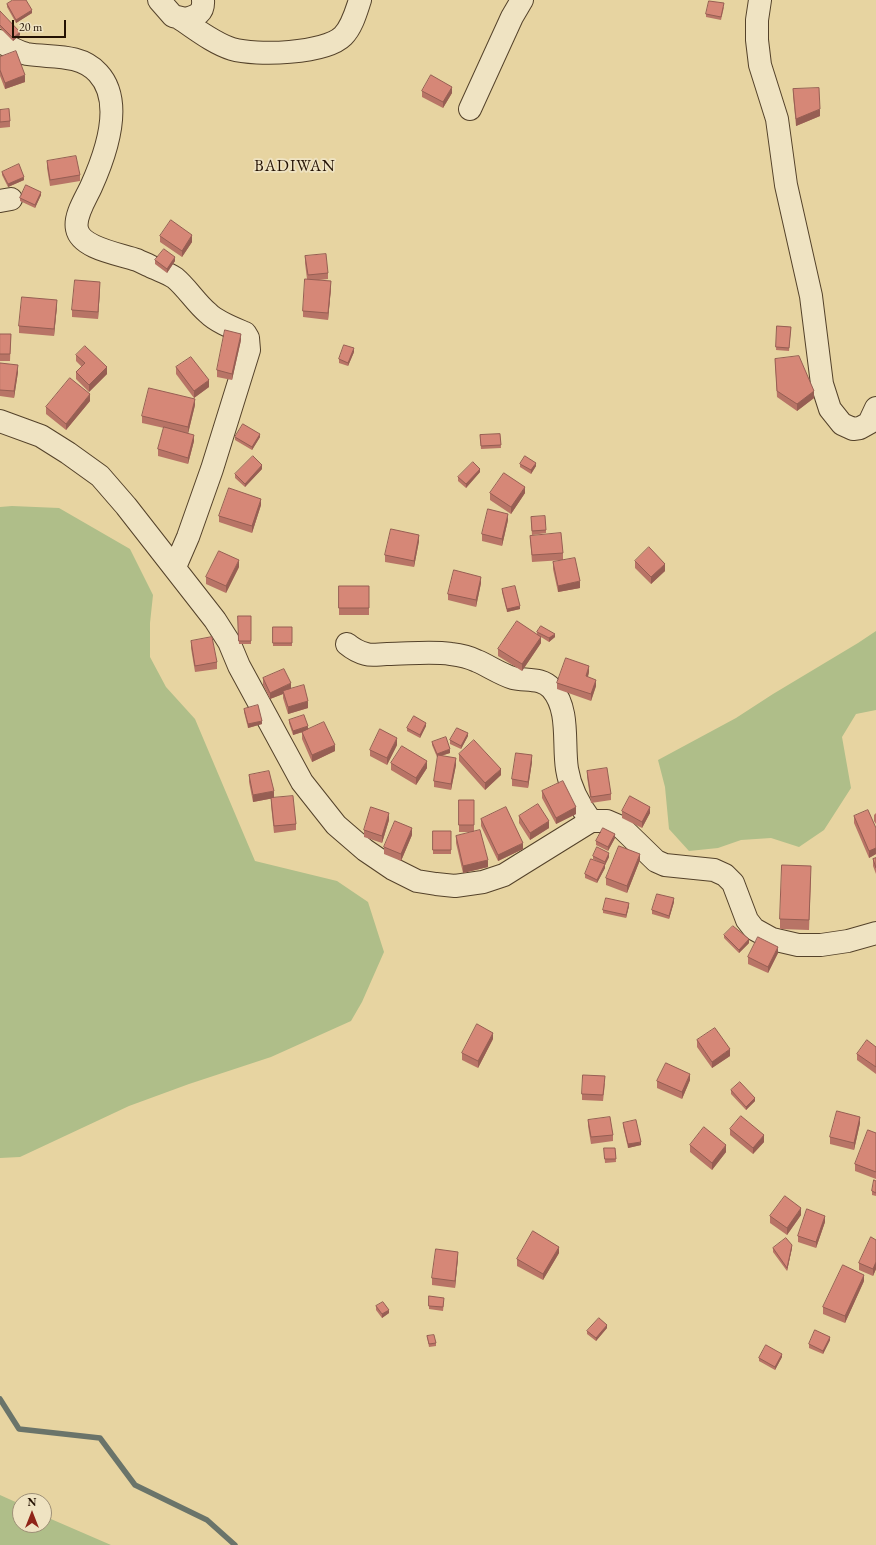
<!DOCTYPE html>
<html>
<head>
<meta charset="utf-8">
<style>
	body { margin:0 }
	#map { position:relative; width:876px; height:1545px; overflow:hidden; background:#e7d4a1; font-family:"EB Garamond",serif }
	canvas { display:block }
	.north { position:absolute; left:12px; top:1493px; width:40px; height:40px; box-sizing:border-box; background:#efe3c2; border:1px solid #9d8f76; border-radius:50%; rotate:0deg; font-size:11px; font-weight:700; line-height:16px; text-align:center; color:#231103 }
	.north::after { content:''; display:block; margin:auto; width:14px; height:18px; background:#8f2418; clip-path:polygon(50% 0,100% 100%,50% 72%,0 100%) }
	.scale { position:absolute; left:12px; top:20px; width:54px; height:18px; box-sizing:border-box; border:2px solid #231103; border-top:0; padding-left:5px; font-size:12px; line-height:14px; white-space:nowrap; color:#231103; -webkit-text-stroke:3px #efe3c2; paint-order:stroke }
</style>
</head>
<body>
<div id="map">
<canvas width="876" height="1545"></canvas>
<div class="north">N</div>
<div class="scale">20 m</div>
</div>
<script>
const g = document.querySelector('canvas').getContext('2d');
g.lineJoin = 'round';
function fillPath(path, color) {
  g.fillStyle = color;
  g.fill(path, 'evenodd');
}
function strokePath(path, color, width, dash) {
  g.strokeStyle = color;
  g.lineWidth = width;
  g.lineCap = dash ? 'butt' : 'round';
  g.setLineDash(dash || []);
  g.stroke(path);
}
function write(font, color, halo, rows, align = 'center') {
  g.font = font + ' "EB Garamond",serif';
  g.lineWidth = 3.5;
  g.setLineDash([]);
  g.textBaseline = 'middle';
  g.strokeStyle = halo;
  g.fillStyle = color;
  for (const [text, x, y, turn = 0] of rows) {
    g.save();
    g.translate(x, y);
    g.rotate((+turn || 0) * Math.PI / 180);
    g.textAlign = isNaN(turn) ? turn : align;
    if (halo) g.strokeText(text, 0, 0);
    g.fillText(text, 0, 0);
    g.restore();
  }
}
const green = new Path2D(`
	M 12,506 L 59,508 L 130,549 L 153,595 L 150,623 L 150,657 L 166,687 L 195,719 L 255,861 L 337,881 L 368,902 L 384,952 L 362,1002 L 351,1021 L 271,1057 L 189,1084 L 129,1106 L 20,1157 L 0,1158 L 0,507 Z
	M 876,631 L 876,710 L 856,714 L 842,737 L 851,788 L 824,830 L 799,847 L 771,838 L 741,840 L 718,848 L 689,851 L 669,829 L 665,787 L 658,760 L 736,718 L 773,694 L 858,643 Z
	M 0,1495 L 20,1504 L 20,1525 L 44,1525 L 44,1516 L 111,1545 L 0,1545 Z`);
const stream = new Path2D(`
	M 0,1399 L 19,1429 L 100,1438 L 135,1485 L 207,1520 L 235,1545`);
const minor = new Path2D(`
	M 159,0 L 173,16 L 185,19 C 197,16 204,13 203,0
	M 760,0 L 757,20 L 757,40 L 760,65 L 777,119 L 786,185 L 811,296 L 822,384 L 830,409 L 842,424 L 853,429 L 860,428 L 869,423 L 876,408
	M 179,18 C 196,29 213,43 232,49 C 256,56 325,54 343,36 C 352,27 356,12 360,0
	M 0,41 C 9,47 17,52 27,54 C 51,58 80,53 98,73 C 125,102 105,156 91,187 C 86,198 74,216 77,229 C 81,249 121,254 137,260 C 141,262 146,264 150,266 C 158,270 168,273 175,278 C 187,288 196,303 208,313 C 217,322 233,328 245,333 L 248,338 L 249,350 L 212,469 L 188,537 L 175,567
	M 470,109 L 512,17 L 522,0
	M 0,201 L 11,199
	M 0,421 L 41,436 L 68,453 L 100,476 L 126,506 L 215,620 L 229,642 L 239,666 L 302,782 L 336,825 L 365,850 L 393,869 L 417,881 L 436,884 L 455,886 L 483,882 L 504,875 L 520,865 L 591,821 L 607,821 L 621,827 L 656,861 L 665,865 L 714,870 L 725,875 L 733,883 L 747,920 L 754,929 L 772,939 L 798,945 L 821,945 L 848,941 L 876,933
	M 347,644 C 353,649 358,652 366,654 C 372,656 380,654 387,654 C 408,654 430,651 451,654 C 460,655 469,657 477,661 C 489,666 500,674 513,678 C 526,681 542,677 552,689 C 570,710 563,744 567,769 C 570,788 579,805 591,821`);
const wall = new Path2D(`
	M 7,4 L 32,13 L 16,23 L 7,7 Z
	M 724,7 L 721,20 L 706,17 L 706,14 Z
	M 0,11 L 20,35 L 13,41 L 0,28 Z
	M 0,57 L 25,82 L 5,89 L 0,76 Z
	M 793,89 L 820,116 L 796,126 L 793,95 Z
	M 422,91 L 452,93 L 443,108 L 422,97 Z
	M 0,110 L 10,121 L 10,127 L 0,128 Z
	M 47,161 L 80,175 L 80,181 L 50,186 L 47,168 Z
	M 2,172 L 24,180 L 8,187 L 2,175 Z
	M 41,195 L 35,208 L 20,201 L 20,198 Z
	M 160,236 L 192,242 L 182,257 L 160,242 Z
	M 305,256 L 328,273 L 328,279 L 319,280 L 331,288 L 328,320 L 303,317 L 303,311 L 307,279 L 305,263 Z
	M 155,260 L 175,261 L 167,273 L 155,264 Z
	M 100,289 L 98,319 L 72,317 L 72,310 Z
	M 57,306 L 54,336 L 19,333 L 19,326 Z
	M 777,326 L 791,327 L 789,351 L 776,350 Z
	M 0,334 L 11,334 L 10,361 L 0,361 Z
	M 241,340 L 232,380 L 217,377 L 217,370 Z
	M 354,352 L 348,366 L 339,363 L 339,359 Z
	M 76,355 L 107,374 L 89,392 L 76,379 L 76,372 L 82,367 L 76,361 Z
	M 775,359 L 814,398 L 797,411 L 777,397 Z
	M 0,363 L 18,372 L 14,398 L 0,396 Z
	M 176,367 L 209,387 L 194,398 L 176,374 Z
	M 90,401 L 66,430 L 46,414 L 46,407 Z
	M 195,405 L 188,433 L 194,441 L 188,464 L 158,456 L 158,449 L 164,428 L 142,423 L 142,416 Z
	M 500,434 L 501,448 L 481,449 L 480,435 Z
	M 235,437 L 260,437 L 252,450 L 235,440 Z
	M 520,464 L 536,466 L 531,474 L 520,467 Z
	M 262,469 L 245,487 L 235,478 L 235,474 Z
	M 480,472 L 466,488 L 458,481 L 458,477 Z
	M 490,493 L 525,493 L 511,514 L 490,500 Z
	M 261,505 L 252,533 L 219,522 L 219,516 Z
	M 508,520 L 502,546 L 482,541 L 482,534 Z
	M 531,520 L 546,530 L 546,533 L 532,535 Z
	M 530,536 L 563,553 L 563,560 L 532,562 Z
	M 419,541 L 414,567 L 385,562 L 385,555 Z
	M 635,561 L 665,571 L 651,584 L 635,568 Z
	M 553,562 L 580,588 L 558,592 L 553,569 Z
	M 239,567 L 226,593 L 206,584 L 206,577 Z
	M 481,583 L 476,607 L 448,600 L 448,594 Z
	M 339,586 L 369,586 L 369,615 L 339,615 Z
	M 502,589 L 520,609 L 507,612 L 502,592 Z
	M 238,616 L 251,616 L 251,644 L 239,644 Z
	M 273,627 L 292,627 L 292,646 L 273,646 Z
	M 537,632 L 555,637 L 549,642 L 541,637 L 541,643 L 522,671 L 498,656 L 498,649 L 537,634 Z
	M 191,641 L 217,662 L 217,669 L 195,672 L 191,648 Z
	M 589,672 L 588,677 L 596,686 L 591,701 L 557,689 L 557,683 Z
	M 263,678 L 291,689 L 308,708 L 288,714 L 283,698 L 283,694 L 270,699 L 263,685 Z
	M 244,709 L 262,724 L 248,728 L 244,712 Z
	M 289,720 L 308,729 L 335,751 L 312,762 L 302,739 L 302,732 L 303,732 L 293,735 L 289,723 Z
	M 426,726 L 420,738 L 407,731 L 407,728 Z
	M 468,736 L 461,749 L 450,744 L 450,740 Z
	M 432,742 L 450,753 L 441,756 L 456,765 L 451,790 L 434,787 L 434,781 L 438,757 L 437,757 L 432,745 Z
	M 397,745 L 387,765 L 370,756 L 370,750 Z
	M 459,754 L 501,775 L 485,790 L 459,761 Z
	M 532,762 L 528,788 L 512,786 L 512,779 Z
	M 391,763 L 427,768 L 416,785 L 391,770 Z
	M 587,771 L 611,794 L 611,800 L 591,803 L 587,777 Z
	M 249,775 L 274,798 L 253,802 L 249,782 Z
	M 542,791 L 576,814 L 556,824 L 542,798 Z
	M 271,798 L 296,824 L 296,830 L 274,833 L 271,805 Z
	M 459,800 L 474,800 L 474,832 L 488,867 L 463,873 L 456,843 L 456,836 L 474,832 L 459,832 Z
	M 622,811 L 650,813 L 642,828 L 622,818 Z
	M 876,813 L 876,824 L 874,821 L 874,815 Z
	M 519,816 L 549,828 L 530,840 L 519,823 Z
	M 854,816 L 876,828 L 876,854 L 869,858 L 854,823 Z
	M 481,819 L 523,849 L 498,861 L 481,826 Z
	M 389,820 L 382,843 L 364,837 L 364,830 Z
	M 433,831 L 451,831 L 451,854 L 433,854 Z
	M 412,835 L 401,861 L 384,854 L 384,847 Z
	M 615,838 L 608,851 L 596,845 L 596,841 Z
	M 593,856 L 609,857 L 605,865 L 605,868 L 597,883 L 585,878 L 585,874 L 603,864 L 593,859 Z
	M 876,858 L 876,874 L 873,866 L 873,859 Z
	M 640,860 L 627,893 L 606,885 L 606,878 Z
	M 811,876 L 809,930 L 780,929 L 780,919 Z
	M 674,902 L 669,919 L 652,914 L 652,910 Z
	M 629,906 L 626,918 L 603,913 L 603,910 Z
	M 724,935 L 749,943 L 739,953 L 724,938 Z
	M 778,953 L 768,973 L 748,964 L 748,957 Z
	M 493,1039 L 478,1068 L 462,1060 L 462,1053 Z
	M 697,1040 L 730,1056 L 712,1068 L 697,1047 Z
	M 876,1047 L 876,1074 L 857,1060 L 857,1054 Z
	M 690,1080 L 682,1099 L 657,1088 L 657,1081 Z
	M 605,1083 L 603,1101 L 582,1100 L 582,1094 Z
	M 731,1090 L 755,1101 L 746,1110 L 731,1094 Z
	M 588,1120 L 613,1135 L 613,1141 L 591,1144 L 588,1126 Z
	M 623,1123 L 641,1145 L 628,1148 L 623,1126 Z
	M 860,1123 L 854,1150 L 830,1144 L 830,1137 Z
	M 730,1129 L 764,1142 L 753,1154 L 730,1135 Z
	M 876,1133 L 876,1179 L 855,1171 L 855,1164 Z
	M 690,1145 L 726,1152 L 712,1170 L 690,1152 Z
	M 604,1148 L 615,1148 L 616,1162 L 605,1163 Z
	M 876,1181 L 876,1196 L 872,1195 L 872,1191 Z
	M 801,1215 L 787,1235 L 770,1223 L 770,1216 Z
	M 825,1222 L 816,1248 L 798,1242 L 798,1236 Z
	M 876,1240 L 876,1269 L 873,1276 L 859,1270 L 859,1263 Z
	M 773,1248 L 792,1248 L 787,1271 L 773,1252 Z
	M 559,1253 L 543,1280 L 517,1266 L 517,1259 Z
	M 458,1258 L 455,1288 L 432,1285 L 432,1278 Z
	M 864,1281 L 845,1323 L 823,1314 L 823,1307 Z
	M 429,1296 L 444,1301 L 443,1311 L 429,1309 Z
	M 376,1306 L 389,1313 L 382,1318 L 376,1310 Z
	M 607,1328 L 596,1341 L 587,1334 L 587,1331 Z
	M 427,1336 L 436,1343 L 436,1346 L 429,1347 Z
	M 830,1340 L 823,1354 L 809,1348 L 809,1344 Z
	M 782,1357 L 775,1370 L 759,1361 L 759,1358 Z`);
const shadedWall = new Path2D(`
	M 32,10 L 32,13 L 16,23 L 16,20 Z
	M 20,32 L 20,35 L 13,41 L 13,38 Z
	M 25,75 L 25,82 L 5,89 L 5,83 Z
	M 452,87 L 452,93 L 443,108 L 443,102 Z
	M 820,109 L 820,116 L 796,126 L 796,119 Z
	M 24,177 L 24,180 L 8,187 L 8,184 Z
	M 41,192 L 41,195 L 35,208 L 35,205 Z
	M 192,235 L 192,242 L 182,257 L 182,251 Z
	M 175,257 L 175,261 L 167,273 L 167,269 Z
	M 331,281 L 331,288 L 328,320 L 328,313 Z
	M 100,282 L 100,289 L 98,319 L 98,312 Z
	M 57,300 L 57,306 L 54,336 L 54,329 Z
	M 241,334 L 241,340 L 232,380 L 232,374 Z
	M 354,348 L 354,352 L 348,366 L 348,363 Z
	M 18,365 L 18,372 L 14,398 L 14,391 Z
	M 107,367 L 107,374 L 89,392 L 89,385 Z
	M 209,380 L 209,387 L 194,398 L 194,391 Z
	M 814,391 L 814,398 L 797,411 L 797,404 Z
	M 90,394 L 90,401 L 66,430 L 66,424 Z
	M 195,399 L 195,405 L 188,434 L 188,427 Z
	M 260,434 L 260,437 L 252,450 L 252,447 Z
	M 194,435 L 194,441 L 188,464 L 188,458 Z
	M 536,463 L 536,466 L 531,474 L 531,470 Z
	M 262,465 L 262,469 L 245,487 L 245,484 Z
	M 480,469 L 480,472 L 466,488 L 466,484 Z
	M 525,487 L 525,493 L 511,514 L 511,507 Z
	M 261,499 L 261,505 L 252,533 L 252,526 Z
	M 508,514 L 508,520 L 502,546 L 502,539 Z
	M 419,535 L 419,541 L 414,567 L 414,561 Z
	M 239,560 L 239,567 L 226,593 L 226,586 Z
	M 665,564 L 665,571 L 651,584 L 651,577 Z
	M 481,577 L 481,583 L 476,607 L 476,600 Z
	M 580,581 L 580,588 L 558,592 L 558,586 Z
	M 520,606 L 520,609 L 507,612 L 507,609 Z
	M 555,634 L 555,637 L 549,642 L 549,638 Z
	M 541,637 L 541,643 L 522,671 L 522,664 Z
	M 589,666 L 589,672 L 586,683 L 586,676 Z
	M 596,680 L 596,686 L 591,701 L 591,694 Z
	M 291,683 L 291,690 L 283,691 L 283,694 L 270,699 L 270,693 Z
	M 308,701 L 308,708 L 288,714 L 288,707 Z
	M 262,721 L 262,724 L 248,728 L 248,724 Z
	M 426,723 L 426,726 L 420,738 L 420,735 Z
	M 308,726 L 308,730 L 293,735 L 293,731 Z
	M 468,733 L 468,736 L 461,749 L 461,746 Z
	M 397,738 L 397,745 L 387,765 L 387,758 Z
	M 335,745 L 335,751 L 312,762 L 312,755 Z
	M 450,749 L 450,753 L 437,757 L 437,754 Z
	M 532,755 L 532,762 L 528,788 L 528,782 Z
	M 456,758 L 456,765 L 451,790 L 451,784 Z
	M 427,761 L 427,768 L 416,785 L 416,778 Z
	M 501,769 L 501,775 L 485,790 L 485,783 Z
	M 274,791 L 274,798 L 253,802 L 253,795 Z
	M 576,807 L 576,814 L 556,824 L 556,818 Z
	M 650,807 L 650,813 L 642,828 L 642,822 Z
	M 389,813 L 389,820 L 382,843 L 382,836 Z
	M 549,821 L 549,828 L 530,840 L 530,833 Z
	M 412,828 L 412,835 L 401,861 L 401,854 Z
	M 615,834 L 615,838 L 608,851 L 608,847 Z
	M 523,843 L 523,849 L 498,861 L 498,855 Z
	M 876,848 L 876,854 L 869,858 L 869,851 Z
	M 609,853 L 609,857 L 605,865 L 605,862 Z
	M 640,854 L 640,860 L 627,893 L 627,886 Z
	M 488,860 L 488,867 L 463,873 L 463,866 Z
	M 605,864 L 605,868 L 597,883 L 597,880 Z
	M 674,898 L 674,902 L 669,919 L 669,916 Z
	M 629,903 L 629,906 L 626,918 L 626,915 Z
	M 749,939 L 749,943 L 739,953 L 739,950 Z
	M 778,947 L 778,953 L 768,973 L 768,967 Z
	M 493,1033 L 493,1039 L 478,1068 L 478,1061 Z
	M 730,1049 L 730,1056 L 712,1068 L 712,1062 Z
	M 690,1074 L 690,1080 L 682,1099 L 682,1092 Z
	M 755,1098 L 755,1101 L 746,1110 L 746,1107 Z
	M 860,1117 L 860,1123 L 854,1150 L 854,1143 Z
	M 764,1135 L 764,1142 L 753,1154 L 753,1148 Z
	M 641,1142 L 641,1145 L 628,1148 L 628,1144 Z
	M 726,1145 L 726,1152 L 712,1170 L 712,1163 Z
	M 801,1208 L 801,1215 L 787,1235 L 787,1228 Z
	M 825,1216 L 825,1222 L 816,1248 L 816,1242 Z
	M 792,1245 L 792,1248 L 787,1271 L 787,1268 Z
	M 559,1247 L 559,1253 L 543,1280 L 543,1274 Z
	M 458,1252 L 458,1258 L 455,1288 L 455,1281 Z
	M 876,1262 L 876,1269 L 873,1276 L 873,1269 Z
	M 864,1275 L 864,1281 L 845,1323 L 845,1316 Z
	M 389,1310 L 389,1313 L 382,1318 L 382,1314 Z
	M 607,1325 L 607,1328 L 596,1341 L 596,1338 Z
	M 830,1337 L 830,1340 L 823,1354 L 823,1351 Z
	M 782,1354 L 782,1357 L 775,1370 L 775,1367 Z`);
const building = new Path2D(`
	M 13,0 L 26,0 L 32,10 L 16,20 L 7,4 Z
	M 709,1 L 724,3 L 721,17 L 706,14 Z
	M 0,11 L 20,32 L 13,38 L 0,25 Z
	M 16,51 L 25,75 L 5,83 L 0,70 L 0,57 Z
	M 431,75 L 452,87 L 443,102 L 422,91 Z
	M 819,88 L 820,109 L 796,119 L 793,89 Z
	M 9,109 L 10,121 L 0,122 L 0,110 Z
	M 76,156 L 80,175 L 50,180 L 47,161 Z
	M 19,164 L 24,177 L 8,184 L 2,172 Z
	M 26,185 L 41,192 L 35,205 L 20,198 Z
	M 171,220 L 192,235 L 182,251 L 160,236 Z
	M 164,249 L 175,257 L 167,269 L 155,260 Z
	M 326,254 L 328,273 L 308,275 L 305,256 Z
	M 305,279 L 331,281 L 328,313 L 303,311 Z
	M 75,280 L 100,282 L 98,312 L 72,310 Z
	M 22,297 L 57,300 L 54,329 L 19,326 Z
	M 777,326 L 791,327 L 789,348 L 776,347 Z
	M 225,330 L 241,334 L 232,374 L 217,370 Z
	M 0,334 L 11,334 L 10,354 L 0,354 Z
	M 344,345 L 354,348 L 348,363 L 339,359 Z
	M 85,346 L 107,367 L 89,385 L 76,372 L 85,363 L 76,355 Z
	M 799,356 L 814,391 L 797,404 L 777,391 L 775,359 Z
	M 191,357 L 209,380 L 194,391 L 176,367 Z
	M 0,363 L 18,365 L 14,391 L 0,390 Z
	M 70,378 L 90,394 L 66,424 L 46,407 Z
	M 149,388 L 195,399 L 188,427 L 142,416 Z
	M 243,424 L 260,434 L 252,447 L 235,437 Z
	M 164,427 L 194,435 L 188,458 L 158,449 Z
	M 500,434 L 501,445 L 481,446 L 480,435 Z
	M 253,456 L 262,465 L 245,484 L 235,474 Z
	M 525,456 L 536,463 L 531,470 L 520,464 Z
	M 473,462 L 480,469 L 466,484 L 458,477 Z
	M 504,473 L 525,487 L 511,507 L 490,493 Z
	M 229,488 L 261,499 L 252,526 L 219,516 Z
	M 488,509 L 508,514 L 502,539 L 482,534 Z
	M 545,516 L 546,530 L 532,531 L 531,517 Z
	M 391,529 L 419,535 L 414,561 L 385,555 Z
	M 561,533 L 563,553 L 532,555 L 530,536 Z
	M 649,547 L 665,564 L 651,577 L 635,561 Z
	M 219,551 L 239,560 L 226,586 L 206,577 Z
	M 575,558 L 580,581 L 558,586 L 553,562 Z
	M 454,570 L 481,577 L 476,600 L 448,594 Z
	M 339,586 L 369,586 L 369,608 L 339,608 Z
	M 515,586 L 520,606 L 507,609 L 502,589 Z
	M 238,616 L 251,616 L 251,641 L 239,641 Z
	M 517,621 L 541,637 L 522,664 L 498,649 Z
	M 541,626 L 555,634 L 549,638 L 537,632 Z
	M 273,627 L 292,627 L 292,643 L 273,643 Z
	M 212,637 L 217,662 L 195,666 L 191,641 Z
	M 566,658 L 589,666 L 586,676 L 596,680 L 591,694 L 557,683 Z
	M 284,669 L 291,683 L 270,693 L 263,678 Z
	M 304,685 L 308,701 L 288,707 L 283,691 Z
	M 258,705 L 262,721 L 248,724 L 244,709 Z
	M 304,715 L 308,726 L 293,731 L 289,720 Z
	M 414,716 L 426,723 L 420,735 L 407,728 Z
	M 324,722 L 335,745 L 312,755 L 302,732 Z
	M 457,728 L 468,733 L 461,746 L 450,740 Z
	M 380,729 L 397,738 L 387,758 L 370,750 Z
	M 446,737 L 450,749 L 437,754 L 432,742 Z
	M 474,740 L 501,769 L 485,783 L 459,754 Z
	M 402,746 L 427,761 L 416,778 L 391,763 Z
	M 516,753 L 532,755 L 528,782 L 512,779 Z
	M 438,755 L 456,758 L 451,784 L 434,781 Z
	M 607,768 L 611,794 L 591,797 L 587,771 Z
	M 269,771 L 274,791 L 253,795 L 249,775 Z
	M 563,781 L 576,807 L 556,818 L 542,791 Z
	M 293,796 L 296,824 L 274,826 L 271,798 Z
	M 630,796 L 650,807 L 642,822 L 622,811 Z
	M 459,800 L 474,800 L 474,825 L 459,825 Z
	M 538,804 L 549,821 L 530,833 L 519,816 Z
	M 371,807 L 389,813 L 382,836 L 364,830 Z
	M 506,807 L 523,843 L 498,855 L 481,819 Z
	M 868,810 L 876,828 L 876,848 L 869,851 L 854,816 Z
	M 395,821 L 412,828 L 401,854 L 384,847 Z
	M 603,828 L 615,834 L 608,847 L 596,841 Z
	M 480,830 L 488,860 L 463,866 L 456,836 Z
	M 433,831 L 451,831 L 451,850 L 433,850 Z
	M 619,846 L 640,854 L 627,886 L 606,878 Z
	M 597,847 L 609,853 L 605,862 L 593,856 Z
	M 876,858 L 876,868 L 873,859 Z
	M 591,859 L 605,864 L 597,880 L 585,874 Z
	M 782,865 L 811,866 L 809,920 L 780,919 Z
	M 657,894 L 674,898 L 669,916 L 652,910 Z
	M 606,898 L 629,903 L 626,915 L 603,910 Z
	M 733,926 L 749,939 L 739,950 L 724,935 Z
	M 758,937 L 778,947 L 768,967 L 748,957 Z
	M 477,1024 L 493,1033 L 478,1061 L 462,1053 Z
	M 715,1028 L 730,1049 L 712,1062 L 697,1040 Z
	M 867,1040 L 876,1047 L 876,1067 L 857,1054 Z
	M 666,1063 L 690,1074 L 682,1092 L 657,1081 Z
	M 583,1075 L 605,1076 L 603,1095 L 582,1094 Z
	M 740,1082 L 755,1098 L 746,1107 L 731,1090 Z
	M 837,1111 L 860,1117 L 854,1143 L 830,1137 Z
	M 741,1116 L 764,1135 L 753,1148 L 730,1129 Z
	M 610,1117 L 613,1135 L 591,1137 L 588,1120 Z
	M 636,1120 L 641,1142 L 628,1144 L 623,1123 Z
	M 704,1127 L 726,1145 L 712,1163 L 690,1145 Z
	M 868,1130 L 876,1133 L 876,1172 L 855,1164 Z
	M 604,1148 L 615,1148 L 616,1159 L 605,1159 Z
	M 874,1180 L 876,1181 L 876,1193 L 872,1191 Z
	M 785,1196 L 801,1208 L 787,1228 L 770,1216 Z
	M 807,1209 L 825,1216 L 816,1242 L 798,1236 Z
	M 533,1231 L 559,1247 L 543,1274 L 517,1259 Z
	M 871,1237 L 876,1240 L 876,1262 L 873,1269 L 859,1263 Z
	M 786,1238 L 792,1245 L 787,1268 L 773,1248 Z
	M 436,1249 L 458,1252 L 455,1281 L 432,1278 Z
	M 843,1265 L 864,1275 L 845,1316 L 823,1307 Z
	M 429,1296 L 444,1298 L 443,1307 L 429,1306 Z
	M 383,1302 L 389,1310 L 382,1314 L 376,1306 Z
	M 599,1318 L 607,1325 L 596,1338 L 587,1331 Z
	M 815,1330 L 830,1337 L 823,1351 L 809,1344 Z
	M 434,1335 L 436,1343 L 429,1344 L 427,1336 Z
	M 766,1345 L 782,1354 L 775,1367 L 759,1358 Z`);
const neighbourhoodNames = [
	["BADIWAN",295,167]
];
fillPath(green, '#afbe89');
strokePath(stream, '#6a746a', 5.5);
strokePath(minor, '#54422a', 24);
strokePath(minor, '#efe3c2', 22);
fillPath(wall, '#b87466');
fillPath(shadedWall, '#965e53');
fillPath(building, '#d68777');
strokePath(building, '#965e53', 1);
g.letterSpacing = '1px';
write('16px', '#231103', '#efe3c2', neighbourhoodNames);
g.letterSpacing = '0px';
</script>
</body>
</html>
